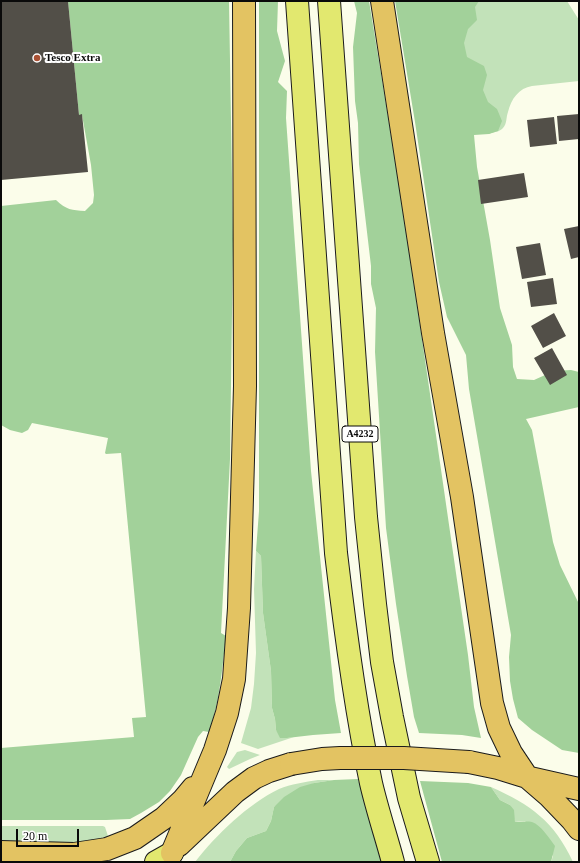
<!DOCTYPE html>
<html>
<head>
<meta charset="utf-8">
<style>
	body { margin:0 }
	#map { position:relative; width:580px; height:863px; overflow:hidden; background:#fbfdea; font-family:"Times New Roman",serif }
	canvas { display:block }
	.frame { position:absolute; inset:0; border:2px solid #0a0a0a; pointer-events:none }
	.scale { position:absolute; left:16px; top:829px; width:63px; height:18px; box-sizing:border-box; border:2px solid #0a0a0a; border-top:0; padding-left:5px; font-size:12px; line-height:14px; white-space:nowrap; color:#0a0a0a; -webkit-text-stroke:3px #fff; paint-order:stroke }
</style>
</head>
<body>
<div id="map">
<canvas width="580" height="863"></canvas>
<div class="frame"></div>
<div class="scale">20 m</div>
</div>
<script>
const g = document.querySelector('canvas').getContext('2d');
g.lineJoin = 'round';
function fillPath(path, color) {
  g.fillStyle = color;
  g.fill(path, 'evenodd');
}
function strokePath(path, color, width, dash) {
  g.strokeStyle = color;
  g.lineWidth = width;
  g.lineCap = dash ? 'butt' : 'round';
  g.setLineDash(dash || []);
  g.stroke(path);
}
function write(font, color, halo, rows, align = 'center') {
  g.font = font + ' "Times New Roman",serif';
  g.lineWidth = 4;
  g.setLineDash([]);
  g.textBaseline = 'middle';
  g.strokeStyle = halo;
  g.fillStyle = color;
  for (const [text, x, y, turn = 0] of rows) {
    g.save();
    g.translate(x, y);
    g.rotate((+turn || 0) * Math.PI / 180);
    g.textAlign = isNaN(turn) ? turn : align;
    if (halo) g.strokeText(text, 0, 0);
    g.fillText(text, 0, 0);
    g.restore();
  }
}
const green = new Path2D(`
	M 448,1 L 567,1 L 579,20 L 579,81 L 532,86 C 519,88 511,99 508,112 C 506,117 507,124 503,128 C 500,132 493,132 489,134 Z
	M 256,551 L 261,556 L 263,613 L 271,671 L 272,708 L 275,719 L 276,730 L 287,738 L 294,737 L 258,749 L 241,743 L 251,708 L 254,684 L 256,653 L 254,589 Z
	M 245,750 L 260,755 L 250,759 L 229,769 L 227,767 L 237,752 Z
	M 318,780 L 334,780 L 314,783 L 274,807 L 271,821 L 266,831 L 247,838 L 236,851 L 230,862 L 195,862 C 216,835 248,804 279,789 C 291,784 305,782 318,780 Z
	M 491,787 C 531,805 554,821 573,862 L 551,862 L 553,856 L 525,821 L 515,822 L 510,805 L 500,800 Z
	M 1,826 L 103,826 L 105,827 L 110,842 L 1,847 Z`);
const forest = new Path2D(`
	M 68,1 L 229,1 L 233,239 L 230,459 L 221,633 L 226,636 C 222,669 220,701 209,732 L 203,731 L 198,737 L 181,775 L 170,791 L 159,802 L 141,813 L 130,819 L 106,820 L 1,820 L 1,748 L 134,737 L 132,718 L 146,717 L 121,453 L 106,454 L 105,453 L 108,438 L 32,423 L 28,430 L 22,433 L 10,430 L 1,425 L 1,206 L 56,200 C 66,210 72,210 85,211 L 93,203 L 94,195 L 91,165 L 82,115 L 79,115 Z
	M 259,1 L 278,1 L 277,31 L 285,61 L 278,82 L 287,91 L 286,118 L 311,471 L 335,700 L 341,733 L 313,735 L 287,738 L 280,738 L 276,730 L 275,719 L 272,708 L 271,671 L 263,613 L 261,556 L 256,551 L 259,511 Z
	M 354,1 L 369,1 C 406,219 436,437 468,655 L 474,707 L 481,738 L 462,735 L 419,733 L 414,717 L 407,676 L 396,604 L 386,528 L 375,352 L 376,308 L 371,284 L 371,266 L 359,164 L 358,123 L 355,101 L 353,47 L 357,13 Z
	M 395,1 L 479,1 L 475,7 L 477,20 L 468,29 L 464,43 L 467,57 L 484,66 L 487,75 L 483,90 L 488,102 L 497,109 L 502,121 L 498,131 L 489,134 L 474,135 L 477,167 L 490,240 L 500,308 L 512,345 L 513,367 L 517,379 L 534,380 L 554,371 L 571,370 L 579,372 L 579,407 L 526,419 L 532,430 L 553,542 L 560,565 L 579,604 L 579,753 L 562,750 L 532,730 L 518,718 L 513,699 L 510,681 L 509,657 L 511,635 L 469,389 L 466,355 L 447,317 L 439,282 L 415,122 Z
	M 358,779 L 382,862 L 230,862 L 236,851 L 247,838 L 266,831 L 271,821 L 274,807 L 284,797 L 300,787 L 314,783 L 334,780 Z
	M 420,781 L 468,783 L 491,787 L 500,800 L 510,805 L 514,810 L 515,822 C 521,822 526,821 532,822 C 541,825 549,838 555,846 L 551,862 L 442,862 Z`);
const building = new Path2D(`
	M 1,1 L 68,1 L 79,115 L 82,114 L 88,172 L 1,180 Z
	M 579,114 L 579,139 L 559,141 L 557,116 Z
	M 554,117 L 557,144 L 530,147 L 527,120 Z
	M 524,173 L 528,197 L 481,204 L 478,180 Z
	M 579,226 L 579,257 L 571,259 L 564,229 Z
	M 540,243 L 546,275 L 522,279 L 516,247 Z
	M 553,278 L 557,304 L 531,307 L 527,282 Z
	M 554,313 L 566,336 L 543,348 L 531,326 Z
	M 552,348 L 567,375 L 550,385 L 534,358 Z`);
const primary = new Path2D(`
	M 297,1 L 336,553 C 345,630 355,707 371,783 C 377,809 386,836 393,862
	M 329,1 L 366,517 L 375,604 L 382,662 L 392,717 L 409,798 L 428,862
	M 156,862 L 172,853`);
const highway = new Path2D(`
	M 382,1 L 433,333 L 462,497 L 492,703 L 499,728 L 511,753 L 527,777
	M 469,762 L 498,768 L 527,777 L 549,796 L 572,820 L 579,829
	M 530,778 L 579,789
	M 179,845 L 235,792 L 254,778 L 269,771 L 291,764
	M 1,852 L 74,854 L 107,849 L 135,838 L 164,818 L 183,800 L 193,788
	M 172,853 L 215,750 L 227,713 L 234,679 L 239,608 L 245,386 L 244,1`);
const highwayBridge = new Path2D(`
	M 291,764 L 322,759 L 340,758 L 404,758 L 469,762`);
const markers = [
	[37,58,4,"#a95134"]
];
const shields = [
	[360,434,36]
];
const shieldNames = [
	["A4232",360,434]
];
const poiNames = [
	["Tesco Extra",45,58]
];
fillPath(green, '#c2e2b9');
fillPath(forest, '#a2d19a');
fillPath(building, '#524f48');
strokePath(primary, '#1b1b1b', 24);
strokePath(highway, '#1b1b1b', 24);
strokePath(primary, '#e2e86f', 22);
strokePath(highway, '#e3c362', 22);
strokePath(highwayBridge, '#1b1b1b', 24, []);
strokePath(highwayBridge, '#e3c362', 22);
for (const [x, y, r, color] of markers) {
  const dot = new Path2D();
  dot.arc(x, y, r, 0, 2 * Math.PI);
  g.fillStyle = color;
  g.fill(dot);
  strokePath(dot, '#fff', 1.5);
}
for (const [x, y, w] of shields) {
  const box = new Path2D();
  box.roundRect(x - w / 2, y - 8, w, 16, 3);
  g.fillStyle = '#fff';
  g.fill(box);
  strokePath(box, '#0a0a0a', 1);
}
write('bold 10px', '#0a0a0a', null, shieldNames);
write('bold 11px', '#0a0a0a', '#fff', poiNames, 'left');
</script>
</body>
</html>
